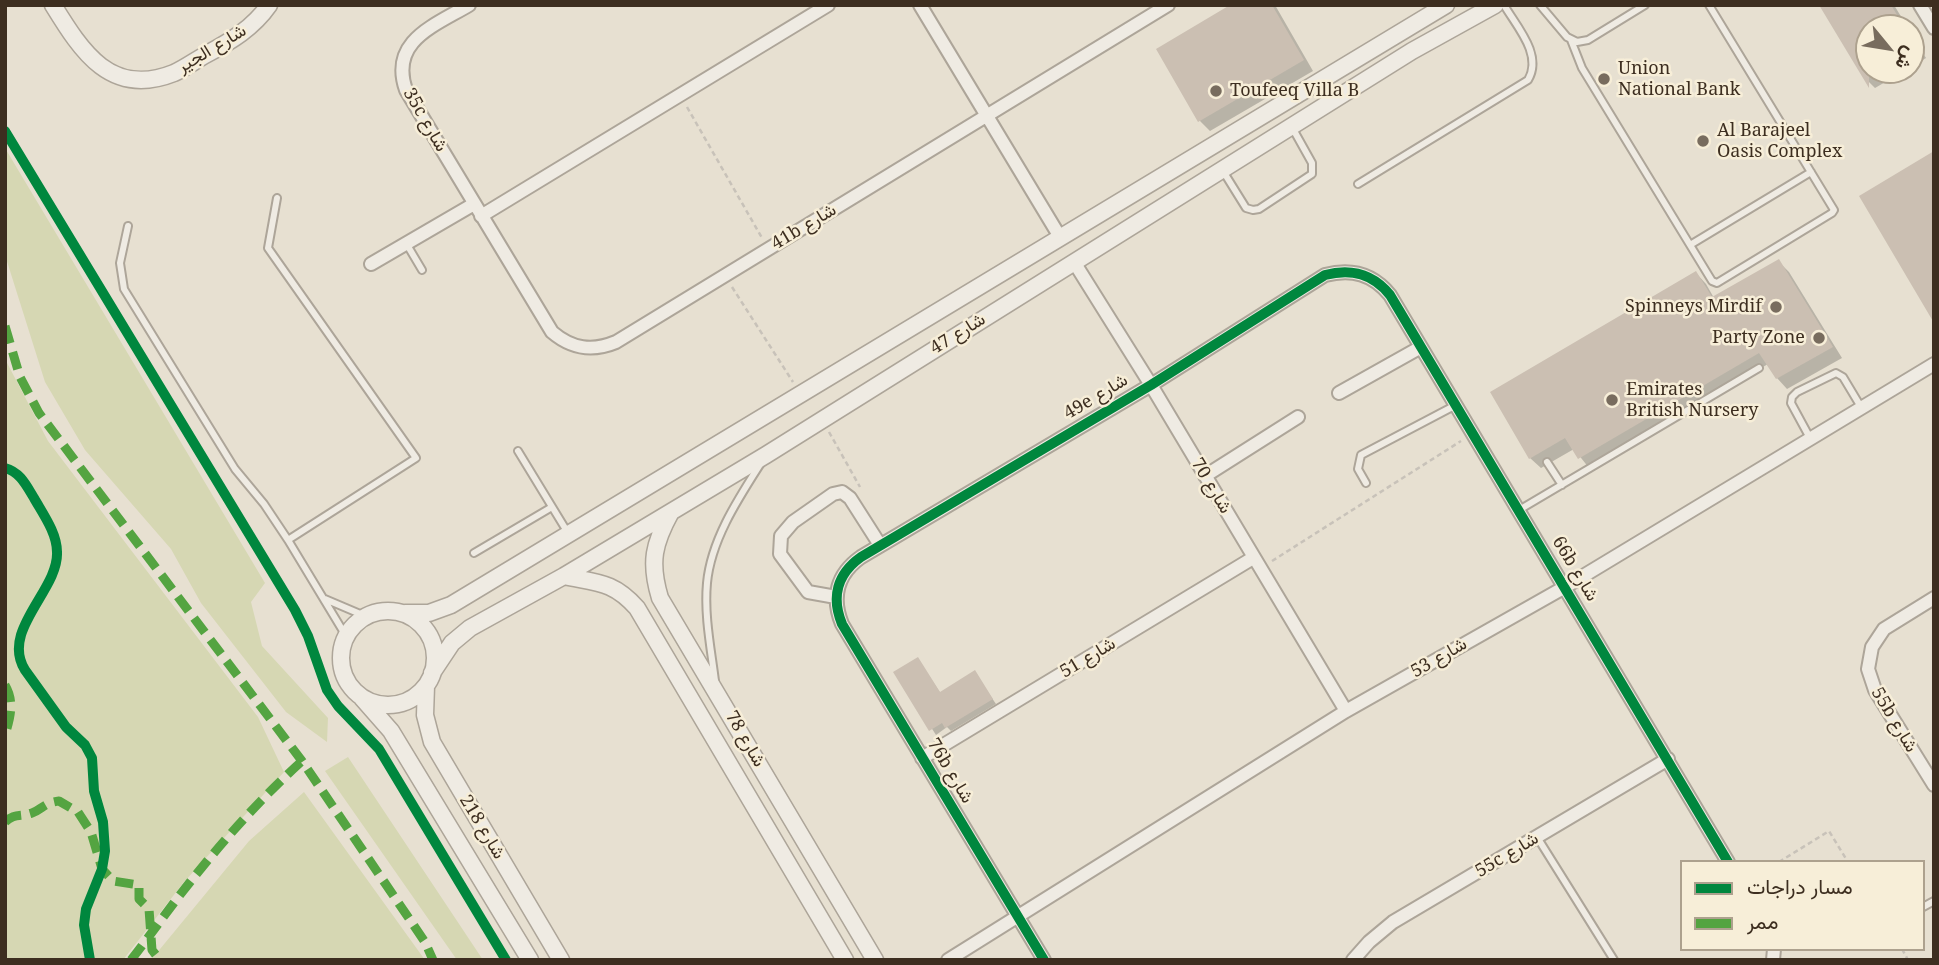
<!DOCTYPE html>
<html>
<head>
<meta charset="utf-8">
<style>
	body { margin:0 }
	#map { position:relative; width:1939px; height:965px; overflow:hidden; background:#e7e0d1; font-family:"Noto Serif",Vazirmatn,serif }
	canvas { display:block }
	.frame { position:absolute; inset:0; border:7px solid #3d2e20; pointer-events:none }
	.legend { position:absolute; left:1680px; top:860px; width:245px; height:91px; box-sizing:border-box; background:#f7eed8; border:2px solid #ada18e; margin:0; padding:9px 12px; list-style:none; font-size:21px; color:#3d2e20 }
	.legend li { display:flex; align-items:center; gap:14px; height:35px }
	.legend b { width:35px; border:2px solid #ada18e }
	.north { position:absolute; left:1855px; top:14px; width:70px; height:70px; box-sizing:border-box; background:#f7eed8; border:2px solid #ada18e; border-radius:50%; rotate:120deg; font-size:19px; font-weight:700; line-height:28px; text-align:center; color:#3d2e20 }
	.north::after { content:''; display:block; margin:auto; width:24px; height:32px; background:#786c5e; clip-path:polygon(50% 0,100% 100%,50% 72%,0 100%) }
</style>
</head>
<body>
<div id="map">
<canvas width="1939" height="965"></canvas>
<div class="frame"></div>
<ul class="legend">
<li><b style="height:9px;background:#00873e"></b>مسار دراجات</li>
<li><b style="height:9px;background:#54a441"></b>ممر</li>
</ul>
<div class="north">ش</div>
</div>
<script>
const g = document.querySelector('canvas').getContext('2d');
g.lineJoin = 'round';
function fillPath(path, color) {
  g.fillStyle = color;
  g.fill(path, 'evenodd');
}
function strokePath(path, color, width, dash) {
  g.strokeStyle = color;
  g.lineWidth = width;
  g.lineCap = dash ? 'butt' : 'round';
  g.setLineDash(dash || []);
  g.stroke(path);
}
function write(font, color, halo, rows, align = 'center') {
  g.font = font + ' "Noto Serif",Vazirmatn,serif';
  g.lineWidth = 5;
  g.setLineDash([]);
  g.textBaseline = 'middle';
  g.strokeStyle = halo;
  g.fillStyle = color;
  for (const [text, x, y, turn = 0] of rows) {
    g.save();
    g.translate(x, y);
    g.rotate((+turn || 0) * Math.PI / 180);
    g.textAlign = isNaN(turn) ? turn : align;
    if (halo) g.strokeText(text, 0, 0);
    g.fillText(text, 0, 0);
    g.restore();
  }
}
const green = new Path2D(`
	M 5,148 L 265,583 L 251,602 L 262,646 L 328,718 L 327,742 L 286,712 L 201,603 L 171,549 L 85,450 L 45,382 L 5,255 Z
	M 5,359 L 48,441 L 258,717 L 284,772 L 184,882 L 123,960 L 5,960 Z
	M 348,757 L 483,960 L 457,960 L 325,771 Z
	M 304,792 L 425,960 L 151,960 L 249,841 Z`);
const shadow = new Path2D(`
	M 1233,5 L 1275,5 L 1313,71 L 1210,131 L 1200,121 L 1158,49 Z
	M 1821,5 L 1894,5 L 1908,28 L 1869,28 L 1869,70 L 1906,70 L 1875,88 L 1865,78 Z
	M 1911,34 L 1926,58 L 1911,67 Z
	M 1779,262 L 1789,272 L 1842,358 L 1787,389 L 1777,378 L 1768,364 L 1589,468 L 1574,449 L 1541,468 L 1530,458 L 1696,273 L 1706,284 L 1714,298 Z
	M 918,659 L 941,694 L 975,673 L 996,704 L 951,731 L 947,727 L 936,735 L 896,673 Z`);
const building = new Path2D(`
	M 1230,5 L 1272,5 L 1304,60 L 1198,122 L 1156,49 Z
	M 1819,5 L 1891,5 L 1905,28 L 1869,28 L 1869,88 Z
	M 1934,151 L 1934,323 L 1859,196 Z
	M 1779,259 L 1833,347 L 1776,379 L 1759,353 L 1578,459 L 1565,438 L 1529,459 L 1490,392 L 1696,271 L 1712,297 Z
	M 918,657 L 940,692 L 975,670 L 993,699 L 945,728 L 942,723 L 929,731 L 893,672 Z`);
const path = new Path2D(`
	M 687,107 L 762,238
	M 732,287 L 793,382
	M 829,432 L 860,487
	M 1272,561 L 1461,441
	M 1779,862 L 1829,831 L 1848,862
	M 1902,949 L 1908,960`);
const service = new Path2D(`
	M 1540,5 L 1567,37 L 1577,42 L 1588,40 L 1645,5
	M 1571,40 L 1582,68 L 1712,281 L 1717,283 L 1832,213 L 1834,210 L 1709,5
	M 1223,171 L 1246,208 L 1253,210 L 1259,209 L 1312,174 L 1312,163 L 1293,129
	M 1358,184 L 1528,80 C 1543,55 1517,27 1504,5
	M 128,226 L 120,263 L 124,289 L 235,469 L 264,504 L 288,540 L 416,458 L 268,248 L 277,198
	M 406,243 L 422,270
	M 1690,245 L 1811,172
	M 1810,438 L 1791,403 L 1792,397 L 1797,392 L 1836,373 L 1843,377 L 1861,407
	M 518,451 L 568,533
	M 1547,462 L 1562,485
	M 1366,483 L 1358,469 L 1361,455 L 1456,405
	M 1519,510 L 1759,368
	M 288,540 L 346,636
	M 474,553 L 552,507
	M 325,599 L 365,616
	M 715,681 C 711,649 704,615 707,583 C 711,540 738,499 761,463
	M 1537,837 L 1614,960
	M 1923,907 L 1934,901`);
const minor = new Path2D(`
	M 469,5 C 434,26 389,41 406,90 L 552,332 C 572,349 592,352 616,342 L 1168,5
	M 920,5 L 1060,237
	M 1920,5 L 1934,28
	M 481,216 L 828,5
	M 1074,262 L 1151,385 L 1346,711
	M 371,264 L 474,204
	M 1339,393 L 1421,347
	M 1205,476 L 1298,417
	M 836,597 L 808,592 L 780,554 L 781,536 L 793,522 L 833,494 L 842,492 L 850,498 L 880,545
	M 1934,598 L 1884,629 L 1872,647 L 1868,669 L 1875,690 L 1934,785
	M 922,758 L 1253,558
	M 948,960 L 1346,711 L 1565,587 L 1934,364
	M 1044,960 L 842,624 C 831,597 837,574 861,557 L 1151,385 L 1325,275 C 1352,268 1373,274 1390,295 L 1728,862
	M 1353,960 L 1369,942 L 1393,922 L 1668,759
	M 1773,960 L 1774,949`);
const tertiary = new Path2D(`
	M 53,5 C 82,52 111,98 174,73 C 185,68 196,60 207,54 C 231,41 253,28 269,5
	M 671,512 C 654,543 649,562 660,598 L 875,960
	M 564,576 C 597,583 613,581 637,608 L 845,960
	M341 658a47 47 0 1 1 94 0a47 47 0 1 1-94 0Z
	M 405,613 L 429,613 L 451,605 L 1446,5
	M 432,673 L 452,643 L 470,628 L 564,576 L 766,455 L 1412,51 L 1495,5
	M 426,686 L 425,715 L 432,742 L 561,960
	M 362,698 L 391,731 L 530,960`);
const quiet = new Path2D(`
	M 5,326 L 20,377 L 39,413 L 302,761 L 425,942 L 433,960
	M 5,685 C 15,702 10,718 5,735
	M 5,822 C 14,813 21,817 32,813 C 43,809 43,803 59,801 L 78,812 L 91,832 L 102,869 L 113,881 L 139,885 L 139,899 L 149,909 L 152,950 L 160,960
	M 131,960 C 149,937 165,914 183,891 C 219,845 259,800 302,761`);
const cycleway = new Path2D(`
	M 5,131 L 295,610 L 308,636 L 327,690 L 338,706 L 379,749 L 506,960
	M 5,468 C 20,472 26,485 34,498 C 43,514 57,533 57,552 C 59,590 0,630 25,670 L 66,727 L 85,745 L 92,758 L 94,791 L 103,822 L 105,851 L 102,869 L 86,909 L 84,925 L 90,960
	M 1044,960 L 842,624 C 831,597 837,574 861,557 L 1151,385 L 1325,275 C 1352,268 1373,274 1390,295 L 1728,862`);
const markers = [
	[1604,79,7,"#786c5e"],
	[1216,91,7,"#786c5e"],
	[1703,141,7,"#786c5e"],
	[1776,307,7,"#786c5e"],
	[1819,338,7,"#786c5e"],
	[1612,400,7,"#786c5e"]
];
const streetNames = [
	["شارع الجير",212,49,-31],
	["35c شارع",425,120,60],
	["41b شارع",804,227,-31],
	["شارع 47",958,334,-32],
	["49e شارع",1096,397,-31],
	["شارع 70",1211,486,59],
	["66b شارع",1575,569,59],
	["شارع 51",1088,658,-31],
	["شارع 53",1439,658,-30],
	["55b شارع",1894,720,59],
	["شارع 78",745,739,60],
	["76b شارع",950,771,59],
	["شارع 218",482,827,59],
	["55c شارع",1507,855,-31]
];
const poiNames = [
	["Union",1618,69],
	["National Bank",1618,90],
	["Toufeeq Villa B",1230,91],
	["Al Barajeel",1717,131],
	["Oasis Complex",1717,152],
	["Spinneys Mirdif",1762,307,"right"],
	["Party Zone",1805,338,"right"],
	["Emirates",1626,390],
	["British Nursery",1626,411]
];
fillPath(green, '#d6d7b3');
fillPath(shadow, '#0003');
fillPath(building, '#cbbfb2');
strokePath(service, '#ada599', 10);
strokePath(minor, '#ada599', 16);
strokePath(tertiary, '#ada599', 19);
strokePath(path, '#c8c2b9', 2.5, [5, 3.5]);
strokePath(service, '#efebe3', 6);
strokePath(minor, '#efebe3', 12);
strokePath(tertiary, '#efebe3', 16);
strokePath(quiet, '#54a441', 9, [18, 9]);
strokePath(cycleway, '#00873e', 10);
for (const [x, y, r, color] of markers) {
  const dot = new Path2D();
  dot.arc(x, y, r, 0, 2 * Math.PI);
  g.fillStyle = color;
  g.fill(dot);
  strokePath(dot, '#f7eed8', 2.5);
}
write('18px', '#3d2e20', '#f7eed8', streetNames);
write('18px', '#3d2e20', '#f7eed8', poiNames, 'left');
</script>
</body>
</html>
